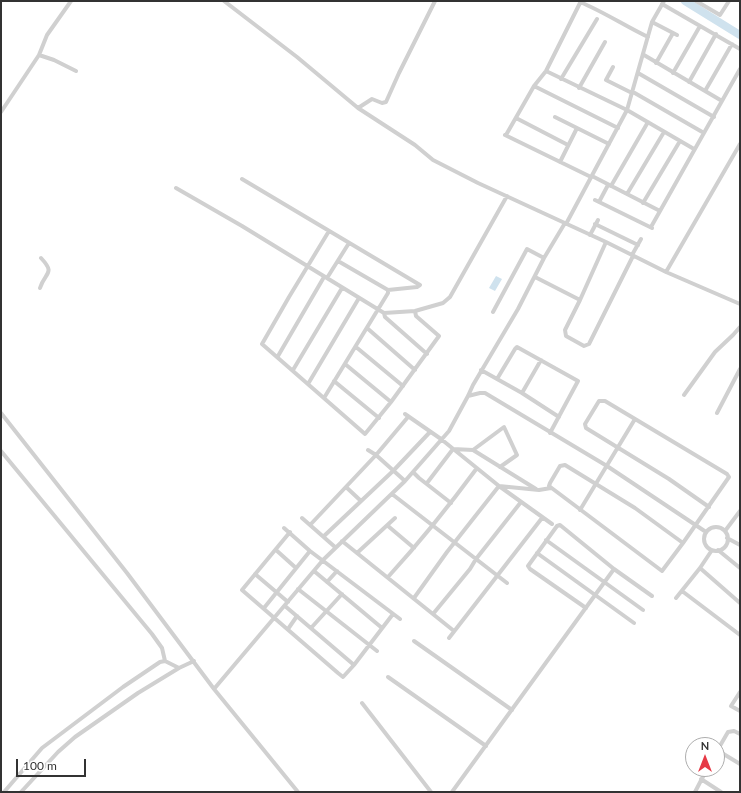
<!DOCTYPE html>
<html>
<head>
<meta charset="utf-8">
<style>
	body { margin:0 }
	#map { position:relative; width:741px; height:793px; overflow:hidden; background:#fff; font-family:Lato,sans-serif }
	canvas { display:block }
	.frame { position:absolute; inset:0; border:2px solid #333; pointer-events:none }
	.north { position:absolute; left:685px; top:737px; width:40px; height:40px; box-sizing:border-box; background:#fff; border:1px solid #adadad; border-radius:50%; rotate:0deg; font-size:11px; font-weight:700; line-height:16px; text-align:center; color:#333 }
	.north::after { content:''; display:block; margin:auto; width:14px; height:18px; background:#e63946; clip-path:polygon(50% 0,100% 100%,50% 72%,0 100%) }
	.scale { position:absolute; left:16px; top:759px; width:70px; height:18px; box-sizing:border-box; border:2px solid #333; border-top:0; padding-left:5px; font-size:12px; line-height:14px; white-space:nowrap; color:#333; -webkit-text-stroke:3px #fff; paint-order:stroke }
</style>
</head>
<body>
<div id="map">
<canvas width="741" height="793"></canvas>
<div class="frame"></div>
<div class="north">N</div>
<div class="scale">100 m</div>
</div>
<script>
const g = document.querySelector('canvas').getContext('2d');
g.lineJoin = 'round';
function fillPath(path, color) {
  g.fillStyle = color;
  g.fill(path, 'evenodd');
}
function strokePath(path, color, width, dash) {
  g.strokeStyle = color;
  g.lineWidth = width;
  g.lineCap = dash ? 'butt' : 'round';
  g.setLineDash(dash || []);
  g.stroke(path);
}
const water = new Path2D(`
	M 496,276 L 502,279 L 495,291 L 489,288 Z`);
const river = new Path2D(`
	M 685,1 L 740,35`);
const minor = new Path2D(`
	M 224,1 L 297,57 L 358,108 L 415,145 L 433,160 L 478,183 L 606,242 L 666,272 L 740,304
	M 696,1 L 720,15 L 729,1
	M 580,2 C 604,12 625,26 648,37
	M 662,4 L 740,49
	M 652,22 L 677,35
	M 39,55 L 54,60 L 76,71
	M 644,55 L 722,101
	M 656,63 L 673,33
	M 613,67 L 606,80 L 632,93
	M 546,71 L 627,110 L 694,149
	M 638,73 L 714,117
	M 673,73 L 700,26
	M 561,79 L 597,19
	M 689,82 L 716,34
	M 534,86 L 618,128
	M 579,88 L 605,42
	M 705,91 L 732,44
	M 633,92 L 704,133
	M 358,108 L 372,99 L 382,103 L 386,102 L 399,73 L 435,1
	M 1,112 L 39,55 L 47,35 L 71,1
	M 555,117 L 609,144
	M 516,118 L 568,145
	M 505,135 L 591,177
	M 506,135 L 534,86 L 546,71 L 581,1
	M 560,162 L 577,128
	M 592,176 L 660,211
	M 242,179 L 420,285 L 417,287 L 388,290 L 338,261
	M 611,186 L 648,122
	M 176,188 L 242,226 L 384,313 L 415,311 L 443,303 L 450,297 L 507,196
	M 627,194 L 664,132
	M 595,200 L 652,228
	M 599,202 L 608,185
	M 643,203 L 680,141
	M 566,224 L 627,110 L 652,22 L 664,1
	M 595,224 L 638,245
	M 651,227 L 740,69
	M 329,231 L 289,297 L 262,344 L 365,434 L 391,402 L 439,336 L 416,316 L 415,311
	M 590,235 L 598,220
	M 606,242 L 580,300 L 565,330 L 566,336 L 584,346 L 589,344 L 633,256
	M 632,255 L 641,239
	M 666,272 L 740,144
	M 535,277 L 580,300
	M 327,278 L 349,243
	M 40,288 C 45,272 56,274 41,258
	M 493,312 L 527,249 L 544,258
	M 384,313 L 385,317 L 427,354
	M 367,328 L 415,370
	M 356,347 L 403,386
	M 278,356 L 324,277
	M 345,364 L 391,402
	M 293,370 L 342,288
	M 481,370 L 522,393 L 559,417
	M 497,379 L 515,349 L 517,347 L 578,381 L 550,433
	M 334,381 L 379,418
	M 308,384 L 359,298
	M 522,393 L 541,360
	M 684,395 L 715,352 L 733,335 L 740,327
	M 468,396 L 480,393 L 485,393 L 607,466 L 706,532
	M 324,398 L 388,293 L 388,290
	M 1,413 L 127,573 L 214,689 L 298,792
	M 717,413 L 740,369
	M 405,414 L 441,439 L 499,486 L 552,524
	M 368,450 L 376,455 L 405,481
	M 473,450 L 504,427 L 517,455 L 500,467
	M 1,451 L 152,634 L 162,648 L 165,661
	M 413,472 L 419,478 L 451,503
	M 427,483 L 453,449 L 473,450 L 536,489
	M 346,487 L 361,501
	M 392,494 L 507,583
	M 580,510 L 635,419
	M 302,518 L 335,547
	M 310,525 L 376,455 L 408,417
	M 388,526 L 414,548
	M704 539a12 12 0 1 1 24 0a12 12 0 1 1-24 0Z
	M 284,528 L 310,551 L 400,619
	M 725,531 L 740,511
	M 290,532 L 242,590 L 338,673 L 343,677 L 354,665 L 393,614
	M 324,536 L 393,471 L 430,432
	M 727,538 L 740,545
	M 546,540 L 643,610
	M 342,541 L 454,631
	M 683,543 L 635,508 L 565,465 L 560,466 L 550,483 L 549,486 L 662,571 L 683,543 L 729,477 L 727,474 L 605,401 L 599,401 L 585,424 L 586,428 L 669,479 L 709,507
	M 276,550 L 296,568
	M 718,550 L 740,568
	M 357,553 L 395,518
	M 537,553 L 634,623
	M 700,568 L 740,603
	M 314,571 L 382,628
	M 255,574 L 288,602
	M 388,577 C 420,542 449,506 477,468
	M 327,582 L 337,571
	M 298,589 L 377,651
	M 682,591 L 740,635
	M 414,598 L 447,552 L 499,486 L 539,490 L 551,488
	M 676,598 L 700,568 L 712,550
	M 285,606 L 354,665
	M 264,608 L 310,551
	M 586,608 L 530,569 L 528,566 L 557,526 L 560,525 L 614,569 L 652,596
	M 433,614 L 470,569 L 476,559 L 521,502
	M 311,628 L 342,594
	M 288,629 L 297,616
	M 449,638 L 542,518
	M 414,641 L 512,710
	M 388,677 L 486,746
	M 214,689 L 323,560 L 405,481 L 449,431 L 468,396 L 473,385 L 518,309 L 544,258 L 565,223
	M 740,692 L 731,706 L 740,711
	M 362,703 L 431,792
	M 717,750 L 740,764
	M 717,751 L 728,732 L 734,731 L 740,734
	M 701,779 L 721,792
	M 4,792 L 42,748 L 123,687 L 160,662 L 165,661 L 179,668
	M 21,792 L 58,752 L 75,737 L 138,693 L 179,668 L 194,661
	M 452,792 L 614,569
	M 695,792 L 707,769`);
fillPath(water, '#cfe2ee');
strokePath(river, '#cfe2ee', 8);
strokePath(minor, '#d0d0d0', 4);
</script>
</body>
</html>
